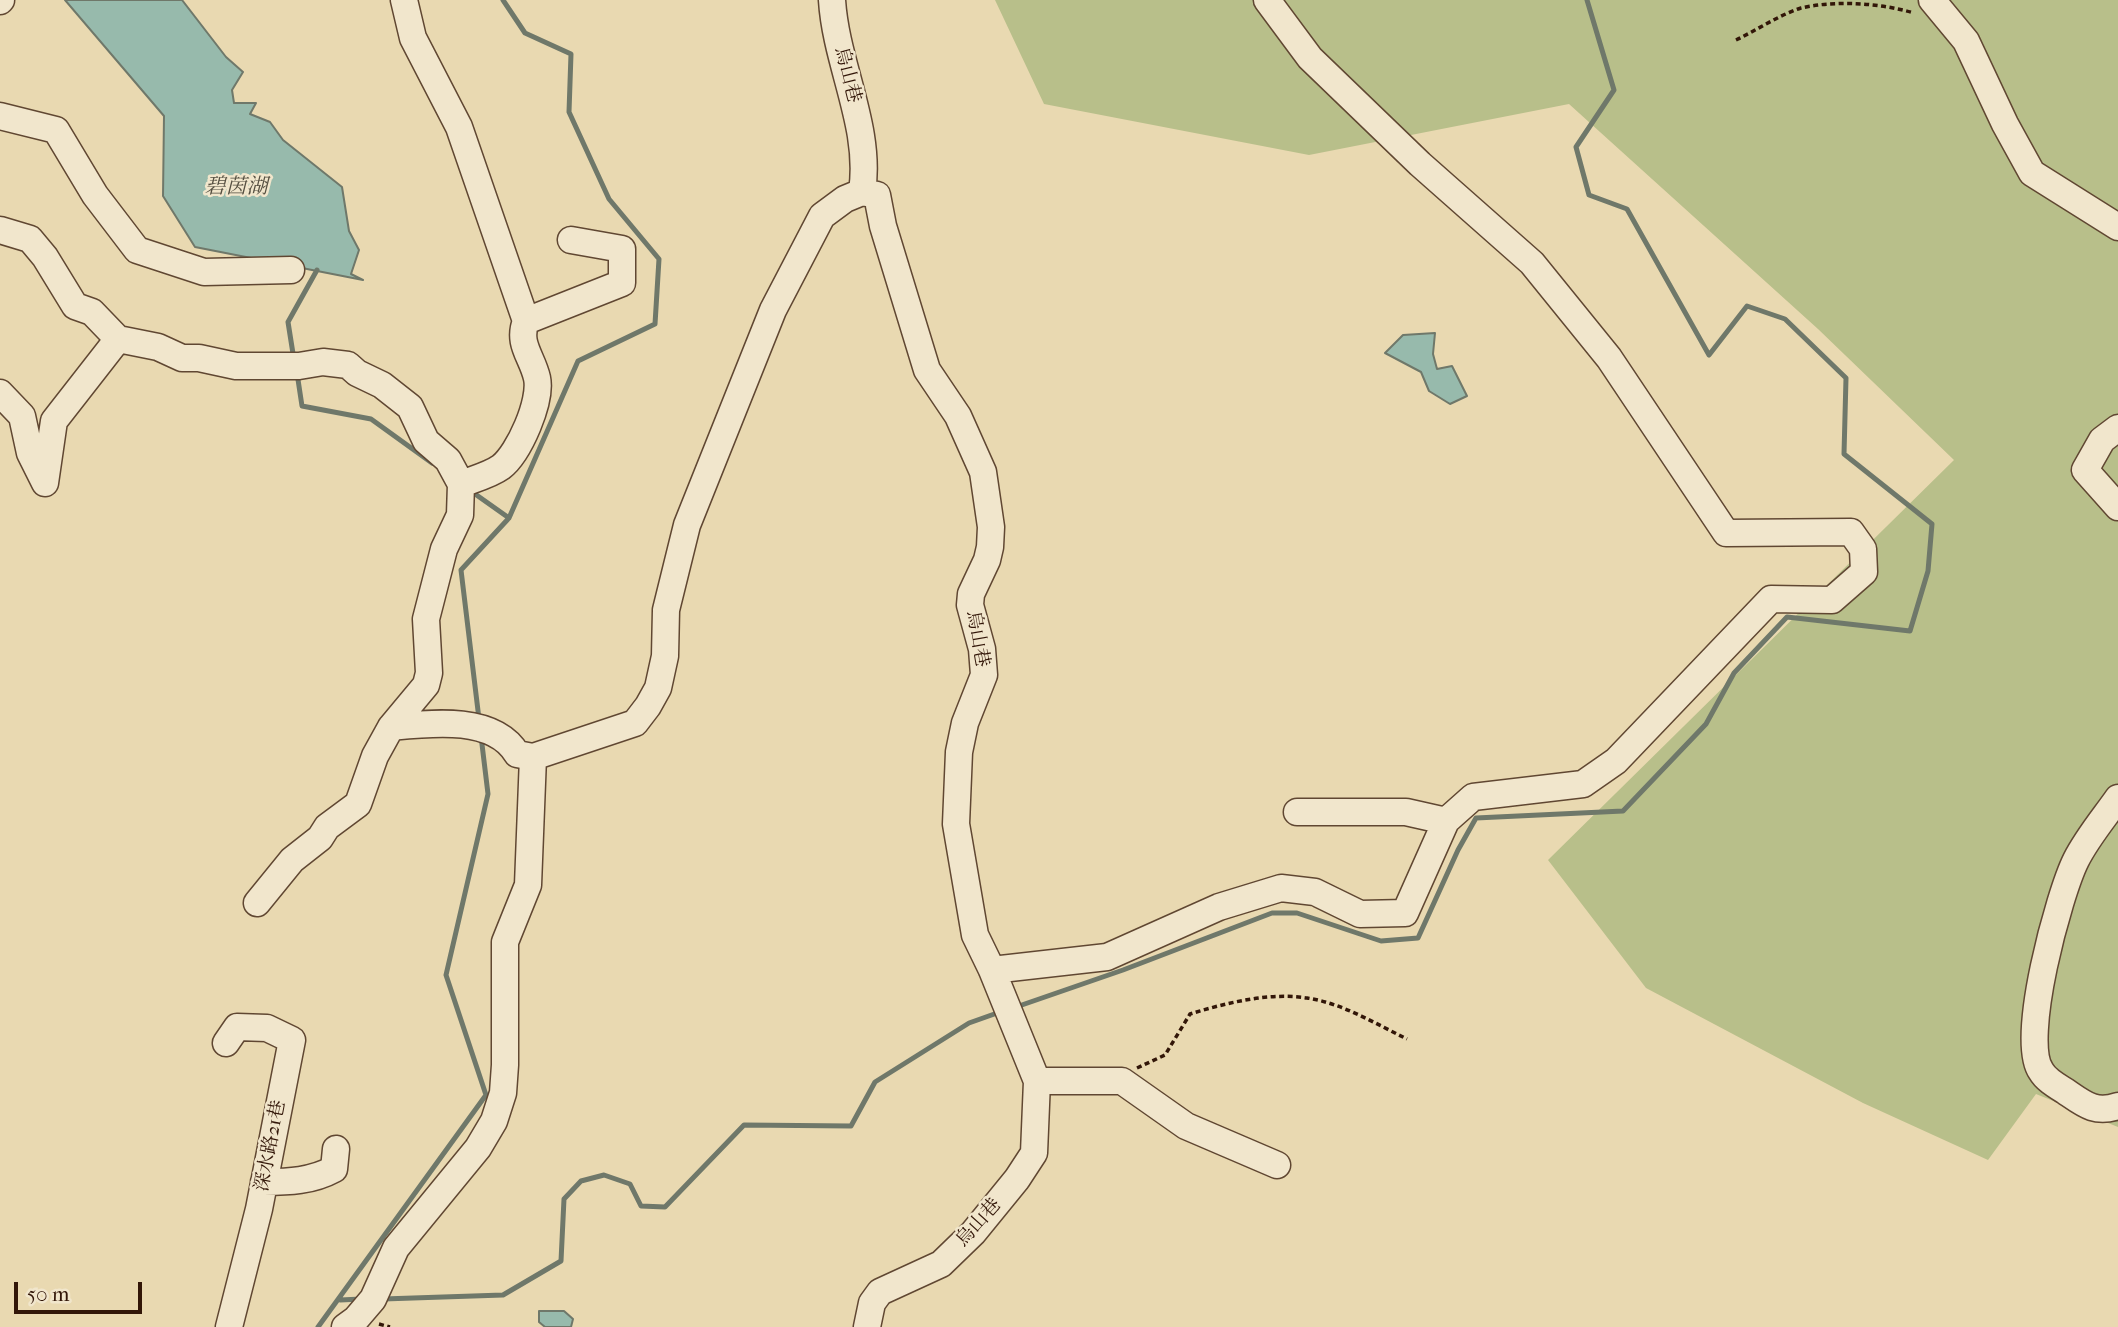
<!DOCTYPE html>
<html>
<head>
<meta charset="utf-8">
<style>
	body { margin:0 }
	#map { position:relative; width:2118px; height:1327px; overflow:hidden; background:#e9d9b1; font-family:"IM FELL French Canon",serif }
	canvas { display:block }
	.scale { position:absolute; left:14px; top:1282px; width:128px; height:32px; box-sizing:border-box; border:4px solid #321608; border-top:0; padding-left:9px; font-size:21px; line-height:24px; white-space:nowrap; color:#321608; -webkit-text-stroke:5px #f1e6cc; paint-order:stroke }
</style>
</head>
<body>
<div id="map">
<canvas width="2118" height="1327"></canvas>
<div class="scale">50 m</div>
</div>
<script>
const g = document.querySelector('canvas').getContext('2d');
g.lineJoin = 'round';
function fillPath(path, color) {
  g.fillStyle = color;
  g.fill(path, 'evenodd');
}
function strokePath(path, color, width, dash) {
  g.strokeStyle = color;
  g.lineWidth = width;
  g.lineCap = dash ? 'butt' : 'round';
  g.setLineDash(dash || []);
  g.stroke(path);
}
function write(font, color, halo, rows, align = 'center') {
  g.font = font + ' "IM FELL French Canon","Noto Serif TC",serif';
  g.lineWidth = 5;
  g.setLineDash([]);
  g.textBaseline = 'middle';
  g.strokeStyle = halo;
  g.fillStyle = color;
  for (const [text, x, y, turn = 0] of rows) {
    g.save();
    g.translate(x, y);
    g.rotate((+turn || 0) * Math.PI / 180);
    g.textAlign = isNaN(turn) ? turn : align;
    if (halo) g.strokeText(text, 0, 0);
    g.fillText(text, 0, 0);
    g.restore();
  }
}
const green = new Path2D(`
	M 995,0 L 2118,0 L 2118,1127 L 2036,1094 L 1988,1160 L 1863,1103 L 1646,988 L 1548,860 L 1954,460 L 1818,329 L 1569,104 L 1309,155 L 1044,104 Z`);
const water = new Path2D(`
	M 65,0 L 182,0 L 226,57 L 243,72 L 232,90 L 234,103 L 256,103 L 250,114 L 270,122 L 283,140 L 342,187 L 349,231 L 359,250 L 351,274 L 363,280 L 195,247 L 163,196 L 164,116 Z
	M 1435,333 L 1433,354 L 1437,369 L 1452,366 L 1467,396 L 1450,404 L 1429,391 L 1421,372 L 1385,353 L 1403,335 Z
	M 539,1311 L 564,1311 L 573,1319 L 571,1327 L 545,1327 L 539,1322 Z`);
const stream = new Path2D(`
	M 503,0 L 525,33 L 571,54 L 569,112 L 609,199 L 659,259 L 655,324 L 578,361 L 509,518
	M 294,360 L 288,322 L 317,270
	M 297,373 L 302,406 L 371,419 L 432,463
	M 468,489 L 509,518 L 461,570 L 479,719
	M 1016,1007 L 1123,970 L 1272,913 L 1297,913 L 1381,941 L 1418,938 L 1458,850 L 1476,818 L 1623,811 L 1706,724 L 1734,673 L 1787,617 L 1910,631 L 1928,571 L 1932,524 L 1844,454 L 1846,378 L 1785,319 L 1747,306 L 1709,355 L 1627,209 L 1589,195 L 1576,147 L 1614,90 L 1587,0
	M 383,1299 L 503,1295 L 561,1261 L 564,1199 L 581,1181 L 604,1175 L 630,1184 L 641,1206 L 665,1207 L 744,1125 L 851,1126 L 875,1082 L 969,1023 L 1000,1012
	M 340,1300 L 362,1299
	M 318,1327 L 486,1095 L 446,975 L 488,794 L 481,736`);
const path = new Path2D(`
	M 1736,40 C 1757,30 1779,15 1801,8 C 1836,0 1880,3 1914,13
	M 1137,1068 L 1165,1055 L 1190,1014 C 1226,1003 1269,992 1307,998 C 1342,1003 1376,1024 1407,1039
	M 379,1324 L 390,1327`);
const minor = new Path2D(`
	M 404,0 L 413,38 L 459,127 L 526,321
	M 832,0 C 836,65 872,127 862,192
	M 1932,0 L 1966,41 L 2005,124 L 2032,173 L 2118,227
	M 0,1 L 1,0
	M 0,116 L 56,130 L 95,195 L 137,250 L 204,272 L 291,270
	M 0,230 L 30,239 L 45,257 L 75,306 L 92,312 L 118,339 L 158,347 L 182,358 L 199,358 L 236,366 L 299,366 L 323,362 L 348,365 L 357,373 L 382,385 L 410,407 L 426,441 L 448,460 L 461,484
	M 0,393 L 22,416 L 30,453 L 45,483
	M 2118,428 L 2102,440 L 2085,470 L 2118,507
	M 45,483 L 54,421 L 118,339
	M 533,757 L 635,723 L 648,706 L 658,688 L 665,656 L 666,610 L 687,525 L 773,310 L 822,216 L 845,199 L 862,192 L 877,195 L 883,226 L 927,370 L 958,416 L 983,472 L 991,527 L 990,547 L 987,560 L 971,594 L 970,605 L 982,649 L 984,675 L 965,723 L 959,752 L 956,824 L 975,935 L 992,970 L 1037,1081 L 1034,1153 L 1017,1179 L 973,1233 L 941,1264 L 880,1292 L 872,1303 L 867,1327
	M 2118,798 C 2104,818 2087,838 2076,860 C 2059,894 2019,1040 2041,1071 C 2046,1080 2057,1086 2065,1091 C 2084,1104 2095,1114 2118,1106
	M 1297,812 L 1406,812 L 1446,821
	M 257,903 L 292,860 L 320,838 L 327,827 L 358,804 L 375,756 L 391,727 L 426,685 L 429,673 L 426,619 L 444,549 L 460,515 L 461,484 C 474,479 490,475 501,467 C 519,453 542,401 537,378 C 532,356 517,344 526,321 L 622,283 L 622,249 L 571,240
	M 992,970 L 1107,957 L 1219,907 L 1281,888 L 1315,892 L 1360,914 L 1405,913 L 1446,821 L 1473,797 L 1583,784 L 1616,761 L 1771,599 L 1832,600 L 1864,572 L 1863,549 L 1851,532 L 1726,533 L 1609,358 L 1532,263 L 1420,164 L 1310,58 L 1267,0
	M 226,1043 L 237,1027 L 267,1028 L 292,1040 L 259,1209 L 229,1327
	M 1037,1081 L 1122,1081 L 1186,1126 L 1277,1165
	M 264,1182 C 289,1182 312,1181 334,1169 L 336,1149
	M 345,1327 L 356,1319 L 373,1299 L 396,1248 L 478,1148 L 494,1121 L 503,1093 L 505,1065 L 505,942 L 528,885 L 533,757 L 517,754 C 494,715 430,723 391,727`);
const streetNames = [
	["烏山巷",847,75,76],
	["烏山巷",977,639,80],
	["深水路21巷",271,1146,-79],
	["烏山巷",979,1223,-48]
];
const waterNames = [
	["碧茵湖",236,188]
];
fillPath(green, '#b8bf8a');
fillPath(water, '#97baac');
strokePath(water, '#6f786a', 2);
strokePath(stream, '#6f786a', 5);
strokePath(minor, '#604732', 29);
strokePath(path, '#321608', 3.5, [5, 3.5]);
strokePath(minor, '#f1e6cc', 26);
write('19px', '#321608', '#f1e6cc', streetNames);
write('italic 21px', '#554f41', '#f1e6cc', waterNames);
</script>
</body>
</html>
